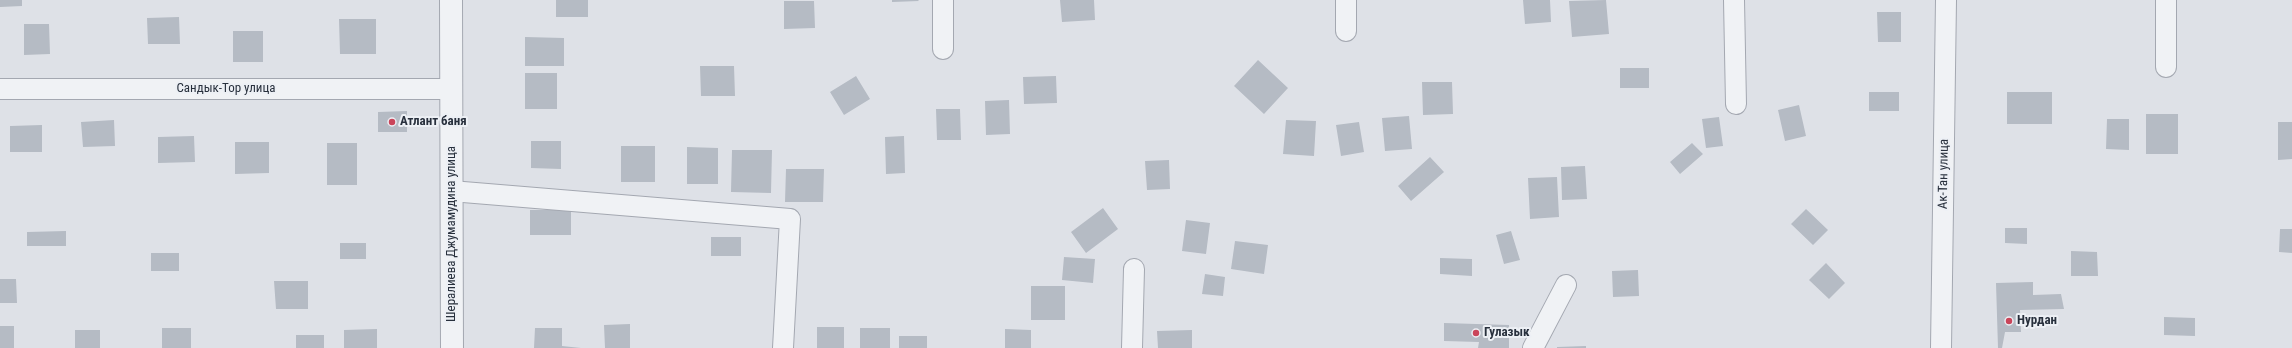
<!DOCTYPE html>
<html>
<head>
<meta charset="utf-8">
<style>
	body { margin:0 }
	canvas { display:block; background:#dee1e7 }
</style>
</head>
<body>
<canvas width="2292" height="348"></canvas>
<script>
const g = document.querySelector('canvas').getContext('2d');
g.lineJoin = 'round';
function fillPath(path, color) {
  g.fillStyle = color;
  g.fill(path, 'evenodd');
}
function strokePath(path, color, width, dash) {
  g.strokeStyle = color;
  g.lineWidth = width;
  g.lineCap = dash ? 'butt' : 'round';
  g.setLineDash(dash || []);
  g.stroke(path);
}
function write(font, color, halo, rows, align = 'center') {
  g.font = font + ' "Roboto Condensed",sans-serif';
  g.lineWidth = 4;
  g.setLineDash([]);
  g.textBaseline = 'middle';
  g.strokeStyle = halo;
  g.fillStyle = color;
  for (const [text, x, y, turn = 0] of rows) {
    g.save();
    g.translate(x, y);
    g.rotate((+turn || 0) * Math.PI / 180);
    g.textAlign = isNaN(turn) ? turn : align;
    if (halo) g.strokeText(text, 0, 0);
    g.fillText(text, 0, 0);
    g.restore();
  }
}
const building = new Path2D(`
	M 0,0 L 22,0 L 22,6 L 0,7 Z
	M 556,0 L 588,0 L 588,17 L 556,17 Z
	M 892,0 L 918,0 L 919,1 L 892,2 Z
	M 1060,0 L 1094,0 L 1095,20 L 1062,22 Z
	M 1523,0 L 1550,0 L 1551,22 L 1525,24 Z
	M 1606,0 L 1609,34 L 1572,37 L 1569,1 Z
	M 784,1 L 814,1 L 815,28 L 784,29 Z
	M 1877,12 L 1901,12 L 1901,42 L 1878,42 Z
	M 179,17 L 180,44 L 148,44 L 147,18 Z
	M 339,19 L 376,19 L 376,54 L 340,54 Z
	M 24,24 L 49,24 L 50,54 L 24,55 Z
	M 233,31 L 263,31 L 263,62 L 233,62 Z
	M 525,37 L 564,38 L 564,66 L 525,66 Z
	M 1258,60 L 1288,88 L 1264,114 L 1234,86 Z
	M 700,66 L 734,66 L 735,96 L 701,96 Z
	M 1620,68 L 1649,68 L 1649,88 L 1620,88 Z
	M 525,73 L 557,73 L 557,109 L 525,109 Z
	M 856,76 L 870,99 L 844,115 L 830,92 Z
	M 1056,76 L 1057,103 L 1024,104 L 1023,77 Z
	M 1422,82 L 1452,82 L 1453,114 L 1423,115 Z
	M 1869,92 L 1899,92 L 1899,111 L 1869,111 Z
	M 2007,92 L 2052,92 L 2052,124 L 2007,124 Z
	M 1009,100 L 1010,134 L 986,135 L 985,101 Z
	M 1799,105 L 1806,136 L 1785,141 L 1778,110 Z
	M 936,109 L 960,109 L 961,140 L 937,140 Z
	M 407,111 L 407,132 L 378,132 L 378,112 Z
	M 2146,114 L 2178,114 L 2178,154 L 2146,154 Z
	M 1409,116 L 1412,149 L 1385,151 L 1382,118 Z
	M 1719,117 L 1723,146 L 1706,148 L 1702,119 Z
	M 2107,119 L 2129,119 L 2129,150 L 2106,149 Z
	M 114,120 L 115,146 L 83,147 L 81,122 Z
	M 1286,120 L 1316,121 L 1314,156 L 1283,154 Z
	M 1359,122 L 1364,152 L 1341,156 L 1336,125 Z
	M 2278,122 L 2292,122 L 2292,159 L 2278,160 Z
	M 42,125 L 42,152 L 10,152 L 10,126 Z
	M 194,136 L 195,162 L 158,163 L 158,137 Z
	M 904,136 L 905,173 L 886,174 L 885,137 Z
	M 531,141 L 561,141 L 561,169 L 531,168 Z
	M 235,142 L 269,142 L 269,173 L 235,174 Z
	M 327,143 L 357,143 L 357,185 L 327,185 Z
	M 1692,143 L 1703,154 L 1680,174 L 1670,162 Z
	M 621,146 L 655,146 L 655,182 L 621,182 Z
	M 687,147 L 718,148 L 718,184 L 687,184 Z
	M 732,150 L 772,150 L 771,193 L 731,192 Z
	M 1430,157 L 1444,172 L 1411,201 L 1398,186 Z
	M 1169,160 L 1170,189 L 1147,190 L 1145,161 Z
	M 1585,166 L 1587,199 L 1562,200 L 1561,167 Z
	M 786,169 L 824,169 L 823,202 L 785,202 Z
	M 1557,177 L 1559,217 L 1530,219 L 1528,178 Z
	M 1103,208 L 1118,229 L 1086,253 L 1071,232 Z
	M 1806,209 L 1828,230 L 1813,245 L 1791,224 Z
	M 530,210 L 571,210 L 571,235 L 530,235 Z
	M 1186,220 L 1210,223 L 1206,254 L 1182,251 Z
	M 2005,228 L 2027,228 L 2027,244 L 2005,243 Z
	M 2280,229 L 2292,229 L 2292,253 L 2279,252 Z
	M 66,231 L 66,246 L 27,246 L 27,232 Z
	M 1511,231 L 1520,260 L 1504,264 L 1496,235 Z
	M 711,237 L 741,237 L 741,256 L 711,256 Z
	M 1235,241 L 1268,245 L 1264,274 L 1231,269 Z
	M 340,243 L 366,243 L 366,259 L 340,259 Z
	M 2071,251 L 2097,252 L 2098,276 L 2071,276 Z
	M 151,253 L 179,253 L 179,271 L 151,271 Z
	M 1064,257 L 1095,259 L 1093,283 L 1062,280 Z
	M 1440,258 L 1472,259 L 1472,276 L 1440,274 Z
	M 1826,263 L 1845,283 L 1829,299 L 1809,280 Z
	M 1638,270 L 1639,296 L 1613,297 L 1612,271 Z
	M 1205,274 L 1225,277 L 1223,296 L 1202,294 Z
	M 0,279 L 16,279 L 17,303 L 0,303 Z
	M 274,281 L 308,281 L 308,309 L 276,309 Z
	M 2033,282 L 2033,295 L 2061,294 L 2064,309 L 2020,310 L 2021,332 L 2005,332 L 2002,348 L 1998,348 L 1996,283 Z
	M 1031,286 L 1065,286 L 1065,320 L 1031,320 Z
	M 2164,317 L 2195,318 L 2195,336 L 2164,335 Z
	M 1444,323 L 1509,325 L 1509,348 L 1478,348 L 1479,342 L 1444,341 Z
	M 630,324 L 630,348 L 605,348 L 604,325 Z
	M 0,326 L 14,326 L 14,348 L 0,348 Z
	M 817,327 L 844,327 L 844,348 L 817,348 Z
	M 162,328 L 191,328 L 191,348 L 162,348 Z
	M 535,328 L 562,328 L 562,346 L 581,348 L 534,348 Z
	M 860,328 L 890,328 L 890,348 L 860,348 Z
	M 377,329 L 377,348 L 344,348 L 344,330 Z
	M 1005,329 L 1031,330 L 1031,348 L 1005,348 Z
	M 75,330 L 100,330 L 100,348 L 75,348 Z
	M 1192,330 L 1192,348 L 1158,348 L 1157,331 Z
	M 296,335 L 324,335 L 324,348 L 296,348 Z
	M 899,336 L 927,336 L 927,348 L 899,348 Z
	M 1586,346 L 1586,348 L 1557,348 L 1557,347 Z`);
const minor = new Path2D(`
	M 943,0 L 943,49
	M 1346,0 L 1346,31
	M 1734,0 L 1736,104
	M 2166,67 L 2166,0
	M 0,89 L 451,89
	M 451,191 L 790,219 L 783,348
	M 1132,348 L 1134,269
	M 1533,348 L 1566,285
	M 1941,348 L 1946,0`);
const tertiary = new Path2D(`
	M 451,0 L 452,348`);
const markers = [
	[392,122,4,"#ca455a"],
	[2009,321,4,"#ca455a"],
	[1476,333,4,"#ca455a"]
];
const streetNames = [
	["Сандык-Тор улица",226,89],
	["Ак-Тан улица",1944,174,-89],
	["Шералиева Джумамудина улица",452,234,-90]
];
const poiNames = [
	["Атлант баня",400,122],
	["Нурдан",2017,321],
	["Гулазык",1484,333]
];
fillPath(building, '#b5bbc4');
strokePath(minor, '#a4a8b1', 22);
strokePath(tertiary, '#a4a8b1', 24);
strokePath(minor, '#f0f2f5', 20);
strokePath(tertiary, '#f0f2f5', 22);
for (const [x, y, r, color] of markers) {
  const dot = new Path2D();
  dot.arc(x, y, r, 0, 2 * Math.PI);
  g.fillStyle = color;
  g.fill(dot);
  strokePath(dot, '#edf0f5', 1.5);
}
write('13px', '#28303d', '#edf0f5', streetNames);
write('bold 13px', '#28303d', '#edf0f5', poiNames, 'left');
</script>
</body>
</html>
